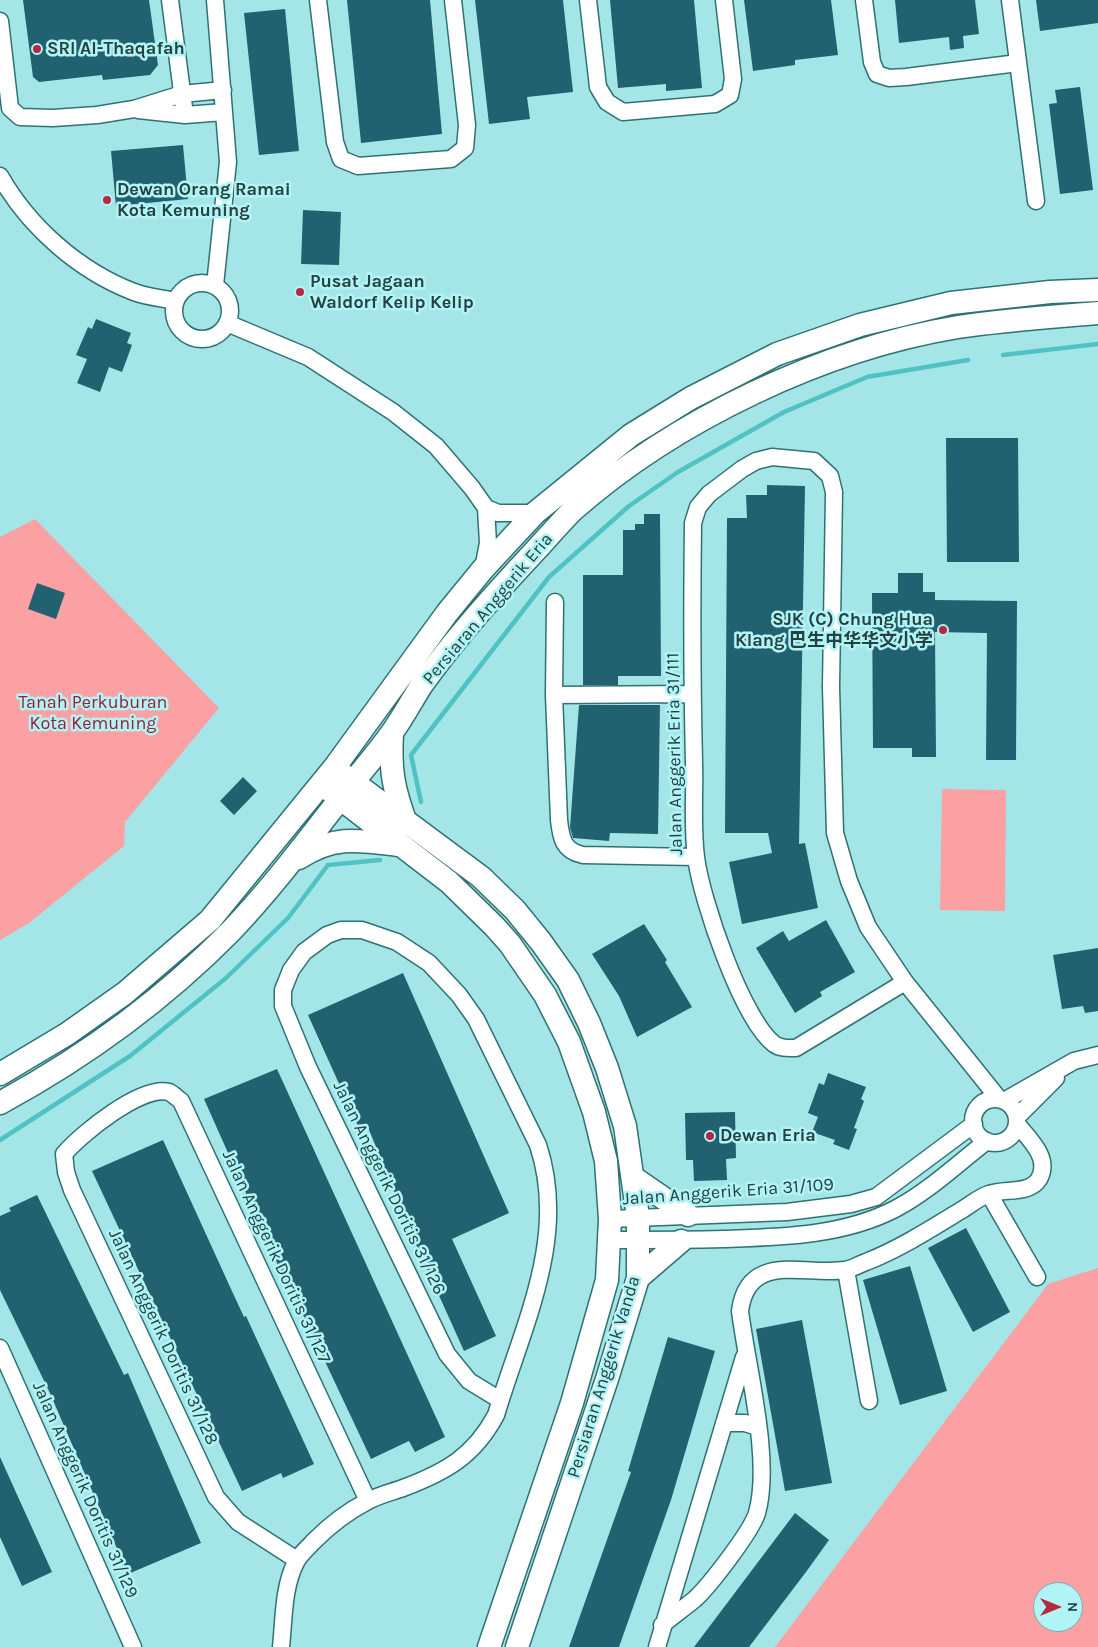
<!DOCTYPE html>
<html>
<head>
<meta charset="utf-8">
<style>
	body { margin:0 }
	#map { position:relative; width:1098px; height:1647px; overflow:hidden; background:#a4e6e7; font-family:Karla,sans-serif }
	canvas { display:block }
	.north { position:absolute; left:1033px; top:1582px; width:50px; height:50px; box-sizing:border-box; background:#b1f4f5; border:1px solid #79acad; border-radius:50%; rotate:90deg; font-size:14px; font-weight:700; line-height:20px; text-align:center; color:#264142 }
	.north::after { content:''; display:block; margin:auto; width:18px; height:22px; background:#b82640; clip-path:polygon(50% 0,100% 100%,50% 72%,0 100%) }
</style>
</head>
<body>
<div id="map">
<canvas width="1098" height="1647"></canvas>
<div class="north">N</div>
</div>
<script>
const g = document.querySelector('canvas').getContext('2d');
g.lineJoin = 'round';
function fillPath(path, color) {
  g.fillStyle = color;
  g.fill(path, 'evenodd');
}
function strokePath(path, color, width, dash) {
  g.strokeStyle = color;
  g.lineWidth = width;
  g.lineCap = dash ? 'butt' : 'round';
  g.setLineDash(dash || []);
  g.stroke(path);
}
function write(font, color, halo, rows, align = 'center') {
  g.font = font + ' Karla,"Noto Sans SC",sans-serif';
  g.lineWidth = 5;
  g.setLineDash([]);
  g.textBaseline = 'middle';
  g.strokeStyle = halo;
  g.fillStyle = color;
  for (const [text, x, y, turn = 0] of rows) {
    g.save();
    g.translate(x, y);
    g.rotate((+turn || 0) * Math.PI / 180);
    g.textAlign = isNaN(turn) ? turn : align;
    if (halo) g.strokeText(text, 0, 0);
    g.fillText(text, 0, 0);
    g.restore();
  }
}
const green = new Path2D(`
	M 35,519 L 219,708 L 125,822 L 124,846 L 29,923 L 0,940 L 0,537 Z
	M 942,789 L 1006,790 L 1005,911 L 940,910 Z
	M 1098,1268 L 1098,1647 L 775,1647 L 1048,1284 ZM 1043,1592 L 1073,1592 L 1073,1622 L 1043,1622 Z`);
const stream = new Path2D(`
	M 1003,355 L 1098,344
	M 421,802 L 411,755 L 549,577 L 629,506 L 678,472 L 784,412 L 867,377 L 968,360
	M 0,1140 L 130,1056 L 226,978 L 288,918 L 328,865 L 380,860`);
const building = new Path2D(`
	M 23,0 L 149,0 L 158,65 L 150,75 L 103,80 L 102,75 L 39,82 L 33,77 Z
	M 347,0 L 430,0 L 442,134 L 361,143 Z
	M 475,0 L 563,0 L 573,92 L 527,97 L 530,119 L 489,124 Z
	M 610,0 L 694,0 L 702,88 L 666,91 L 666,84 L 618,88 Z
	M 744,0 L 831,0 L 838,55 L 795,60 L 795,65 L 753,71 Z
	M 895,0 L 975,0 L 979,34 L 963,36 L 964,48 L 950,50 L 949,37 L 899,43 Z
	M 1036,0 L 1098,0 L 1098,23 L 1040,31 Z
	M 285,9 L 299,151 L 259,155 L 244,13 Z
	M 1080,87 L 1093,190 L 1060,194 L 1049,104 L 1057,103 L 1055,90 Z
	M 183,145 L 188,199 L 116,206 L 111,151 Z
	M 303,210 L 341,212 L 339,265 L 301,264 Z
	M 96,319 L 131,333 L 127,343 L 132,345 L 122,372 L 109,367 L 100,392 L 77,383 L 87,359 L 76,355 L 88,327 L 92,329 Z
	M 946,438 L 1018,438 L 1019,562 L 947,562 Z
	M 767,485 L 805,486 L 799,844 L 805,843 L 818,908 L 742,924 L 729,862 L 772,853 L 768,833 L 725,833 L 727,518 L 747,518 L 746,495 L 767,495 Z
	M 644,514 L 660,514 L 661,676 L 618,676 L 618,685 L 583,685 L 583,575 L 623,575 L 623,530 L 635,530 L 635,524 L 644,524 Z
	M 898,573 L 923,573 L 923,592 L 935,592 L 935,600 L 1017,601 L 1016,760 L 986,760 L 987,633 L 935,632 L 936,757 L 912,757 L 912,748 L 873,748 L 872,593 L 898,593 Z
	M 37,583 L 65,593 L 56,619 L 28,609 Z
	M 579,705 L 660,705 L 658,834 L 610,833 L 609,841 L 573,838 L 570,828 Z
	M 243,777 L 257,791 L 234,815 L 220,801 Z
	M 826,920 L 855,972 L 820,992 L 822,996 L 795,1013 L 756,948 L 783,931 L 789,941 Z
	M 644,924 L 667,960 L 665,962 L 692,1007 L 637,1037 L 619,996 L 592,954 Z
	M 1098,948 L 1098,1011 L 1085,1013 L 1083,1006 L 1062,1009 L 1053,955 Z
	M 403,973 L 509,1213 L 452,1239 L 496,1336 L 464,1351 L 414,1240 L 367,1125 L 359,1128 L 308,1015 Z
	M 277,1069 L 445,1437 L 415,1452 L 409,1441 L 371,1459 L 288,1283 L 286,1283 L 204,1099 Z
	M 828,1073 L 866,1087 L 861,1099 L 864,1101 L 854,1128 L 857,1129 L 849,1150 L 833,1144 L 835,1140 L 812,1132 L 818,1117 L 808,1113 L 819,1083 L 824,1085 Z
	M 735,1112 L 736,1158 L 726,1159 L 727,1180 L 694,1181 L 693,1160 L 686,1160 L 685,1113 Z
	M 163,1140 L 231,1289 L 244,1317 L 246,1316 L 314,1464 L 283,1478 L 281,1473 L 242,1491 L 92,1171 Z
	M 37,1195 L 124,1375 L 128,1373 L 201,1543 L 128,1574 L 49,1391 L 0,1290 L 0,1216 L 11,1211 L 9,1208 Z
	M 966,1228 L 1010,1312 L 973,1332 L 928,1248 Z
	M 910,1266 L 947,1391 L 900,1405 L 863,1280 Z
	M 802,1320 L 832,1483 L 785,1491 L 756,1329 Z
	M 668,1337 L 715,1351 L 671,1500 L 619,1647 L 569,1647 L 631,1472 L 628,1471 Z
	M 0,1457 L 52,1572 L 22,1586 L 0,1537 Z
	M 795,1513 L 829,1540 L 806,1572 L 749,1647 L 694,1647 Z`);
const street = new Path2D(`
	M 170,0 L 185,115
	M 318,0 L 335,142 L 341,159 L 358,166 L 451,159 L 465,148 L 467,125 L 453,0
	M 588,0 L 598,87 L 607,102 L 623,112 L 715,104 L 730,95 L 733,79 L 724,0
	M 864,0 L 872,62 L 877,74 L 889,78 L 906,77 L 1018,63
	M 1010,0 L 1036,201
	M 0,21 L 10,108 L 20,117 L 53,118 L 97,115 L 134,109 L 182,94 L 223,90
	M 138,110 L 185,115 L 224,112
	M 0,176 C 29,227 79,271 134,292 C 147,297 162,298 175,301
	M174 311a28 28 0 1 1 56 0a28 28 0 1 1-56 0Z
	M 215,285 L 228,162 L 215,0
	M 227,323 L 308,357 L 393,412 L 436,446 L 472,488 L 486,508
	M 483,569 L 488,543 L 486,508 L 498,513 L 535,513
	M 555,602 L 554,695 L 559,820 C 561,838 563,851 583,855 L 696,857
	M 554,695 L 692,694
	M 905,982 L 796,1048 C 789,1048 781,1049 774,1044 C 742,1019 701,899 696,857 C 692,827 695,793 694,762 C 692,683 692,603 693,523 L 698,507 L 709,494 L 742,469 L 756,461 L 772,457 L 814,461 L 830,476 L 834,492 L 831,687 L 835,833 L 849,881 L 868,927 L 905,982 L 999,1099
	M973 1121a22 22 0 1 1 44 0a22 22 0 1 1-44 0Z
	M 1004,1101 L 1074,1061 L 1098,1055
	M 1017,1117 L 1056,1078
	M 989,1194 L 1037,1277
	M 610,1219 L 787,1212 L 851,1204 L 876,1197 L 974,1124
	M 610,1240 C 648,1240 686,1240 724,1239 C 781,1237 843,1236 895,1209 C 928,1192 957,1164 987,1141
	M 846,1270 L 869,1401
	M 0,1348 L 133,1647
	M 724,1423 L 745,1423 L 758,1427
	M 297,1560 L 238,1522 L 216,1497 L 72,1190 L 66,1172 L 64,1154 C 81,1134 141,1085 169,1092 C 173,1094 177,1098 181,1101 L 368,1501
	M 662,1625 C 673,1616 684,1608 695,1599 C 710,1585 751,1532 757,1513 C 772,1460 747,1367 740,1311 C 748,1251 804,1276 845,1270 C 852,1269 860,1264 866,1262 C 899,1249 929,1230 960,1211 C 969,1206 979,1197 989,1194 C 1004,1188 1029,1195 1039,1179 C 1051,1158 1029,1139 1017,1124
	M 281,1647 C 284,1619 283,1587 296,1562 C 300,1554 308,1548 313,1542 C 329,1526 348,1511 368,1501 C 379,1495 392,1492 403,1488 C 446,1472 474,1456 496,1415 C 522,1327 569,1238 538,1145 L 476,1019 L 459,995 L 429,963 L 397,942 L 362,930 L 341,930 L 327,935 L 304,952 L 291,970 L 283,990 L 283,1006 L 308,1067 L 447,1354 L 469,1381 L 500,1400
	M 657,1647 L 744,1357`);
const secondary = new Path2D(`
	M 392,733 C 390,770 393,788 406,823
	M 341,773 L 481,877 L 515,910 L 541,942 L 568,980 L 589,1023 L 607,1068 L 625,1126 L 638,1217 L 638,1278 L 607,1379 L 517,1647
	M 328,789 L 449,882 L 494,926 L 510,944 L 545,995 L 569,1042 L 594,1112 L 606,1161 L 610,1219 L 607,1280 L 572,1403 L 489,1647
	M 299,858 C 333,835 359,840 398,845
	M 0,1074 L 67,1034 L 125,993 L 210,920 L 334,768 L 447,613 L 483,569 L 535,513 L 631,435 L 691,398 L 777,354 L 860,325 L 951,303 L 1050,292 L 1098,290
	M 0,1103 C 83,1058 164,999 231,931 C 272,888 307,841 343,795 C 359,774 376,755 391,734 C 402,719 411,702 421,686 C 455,638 495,594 535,551 C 547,538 560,523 573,510 C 675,420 824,349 958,327 C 1004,320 1051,317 1098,313
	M 634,1178 L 688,1215
	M 638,1278 L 681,1241`);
const markers = [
	[37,49,5,"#b82640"],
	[107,200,5,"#b82640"],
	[300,292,5,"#b82640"],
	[943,630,5,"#b82640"],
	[710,1136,5,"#b82640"]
];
const poiNames = [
	["SRI Al-Thaqafah",47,49],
	["Dewan Orang Ramai",117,190],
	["Kota Kemuning",117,211],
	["Pusat Jagaan",310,282],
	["Waldorf Kelip Kelip",310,303],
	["SJK (C) Chung Hua",933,620,"right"],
	["Klang 巴生中华华文小学",933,641,"right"],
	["Dewan Eria",720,1136]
];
const streetNames = [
	["Persiaran Anggerik Eria",488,609,-50],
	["Jalan Anggerik Eria 31/111",675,754,-91],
	["Jalan Anggerik Doritis 31/126",389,1188,64],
	["Jalan Anggerik Eria 31/109",728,1192,-4],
	["Jalan Anggerik Doritis 31/127",276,1257,65],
	["Jalan Anggerik Doritis 31/128",163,1337,65],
	["Persiaran Anggerik Vanda",604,1377,-73],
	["Jalan Anggerik Doritis 31/129",85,1490,66]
];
const parkNames = [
	["Tanah Perkuburan",93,703],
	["Kota Kemuning",93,724]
];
fillPath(green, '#fba1a4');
strokePath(stream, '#51c2c4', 4.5);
fillPath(building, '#226170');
strokePath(street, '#2f7273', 19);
strokePath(secondary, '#2f7273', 25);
strokePath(street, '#fff', 16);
strokePath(secondary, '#fff', 22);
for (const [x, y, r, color] of markers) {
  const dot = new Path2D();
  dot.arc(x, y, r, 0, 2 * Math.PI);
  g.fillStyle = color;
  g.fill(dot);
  strokePath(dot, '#b1f4f5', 2);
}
write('bold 18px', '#264142', '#b1f4f5', poiNames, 'left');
write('18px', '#264142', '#b1f4f5', streetNames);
write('18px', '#9b1e34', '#b1f4f5', parkNames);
</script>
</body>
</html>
